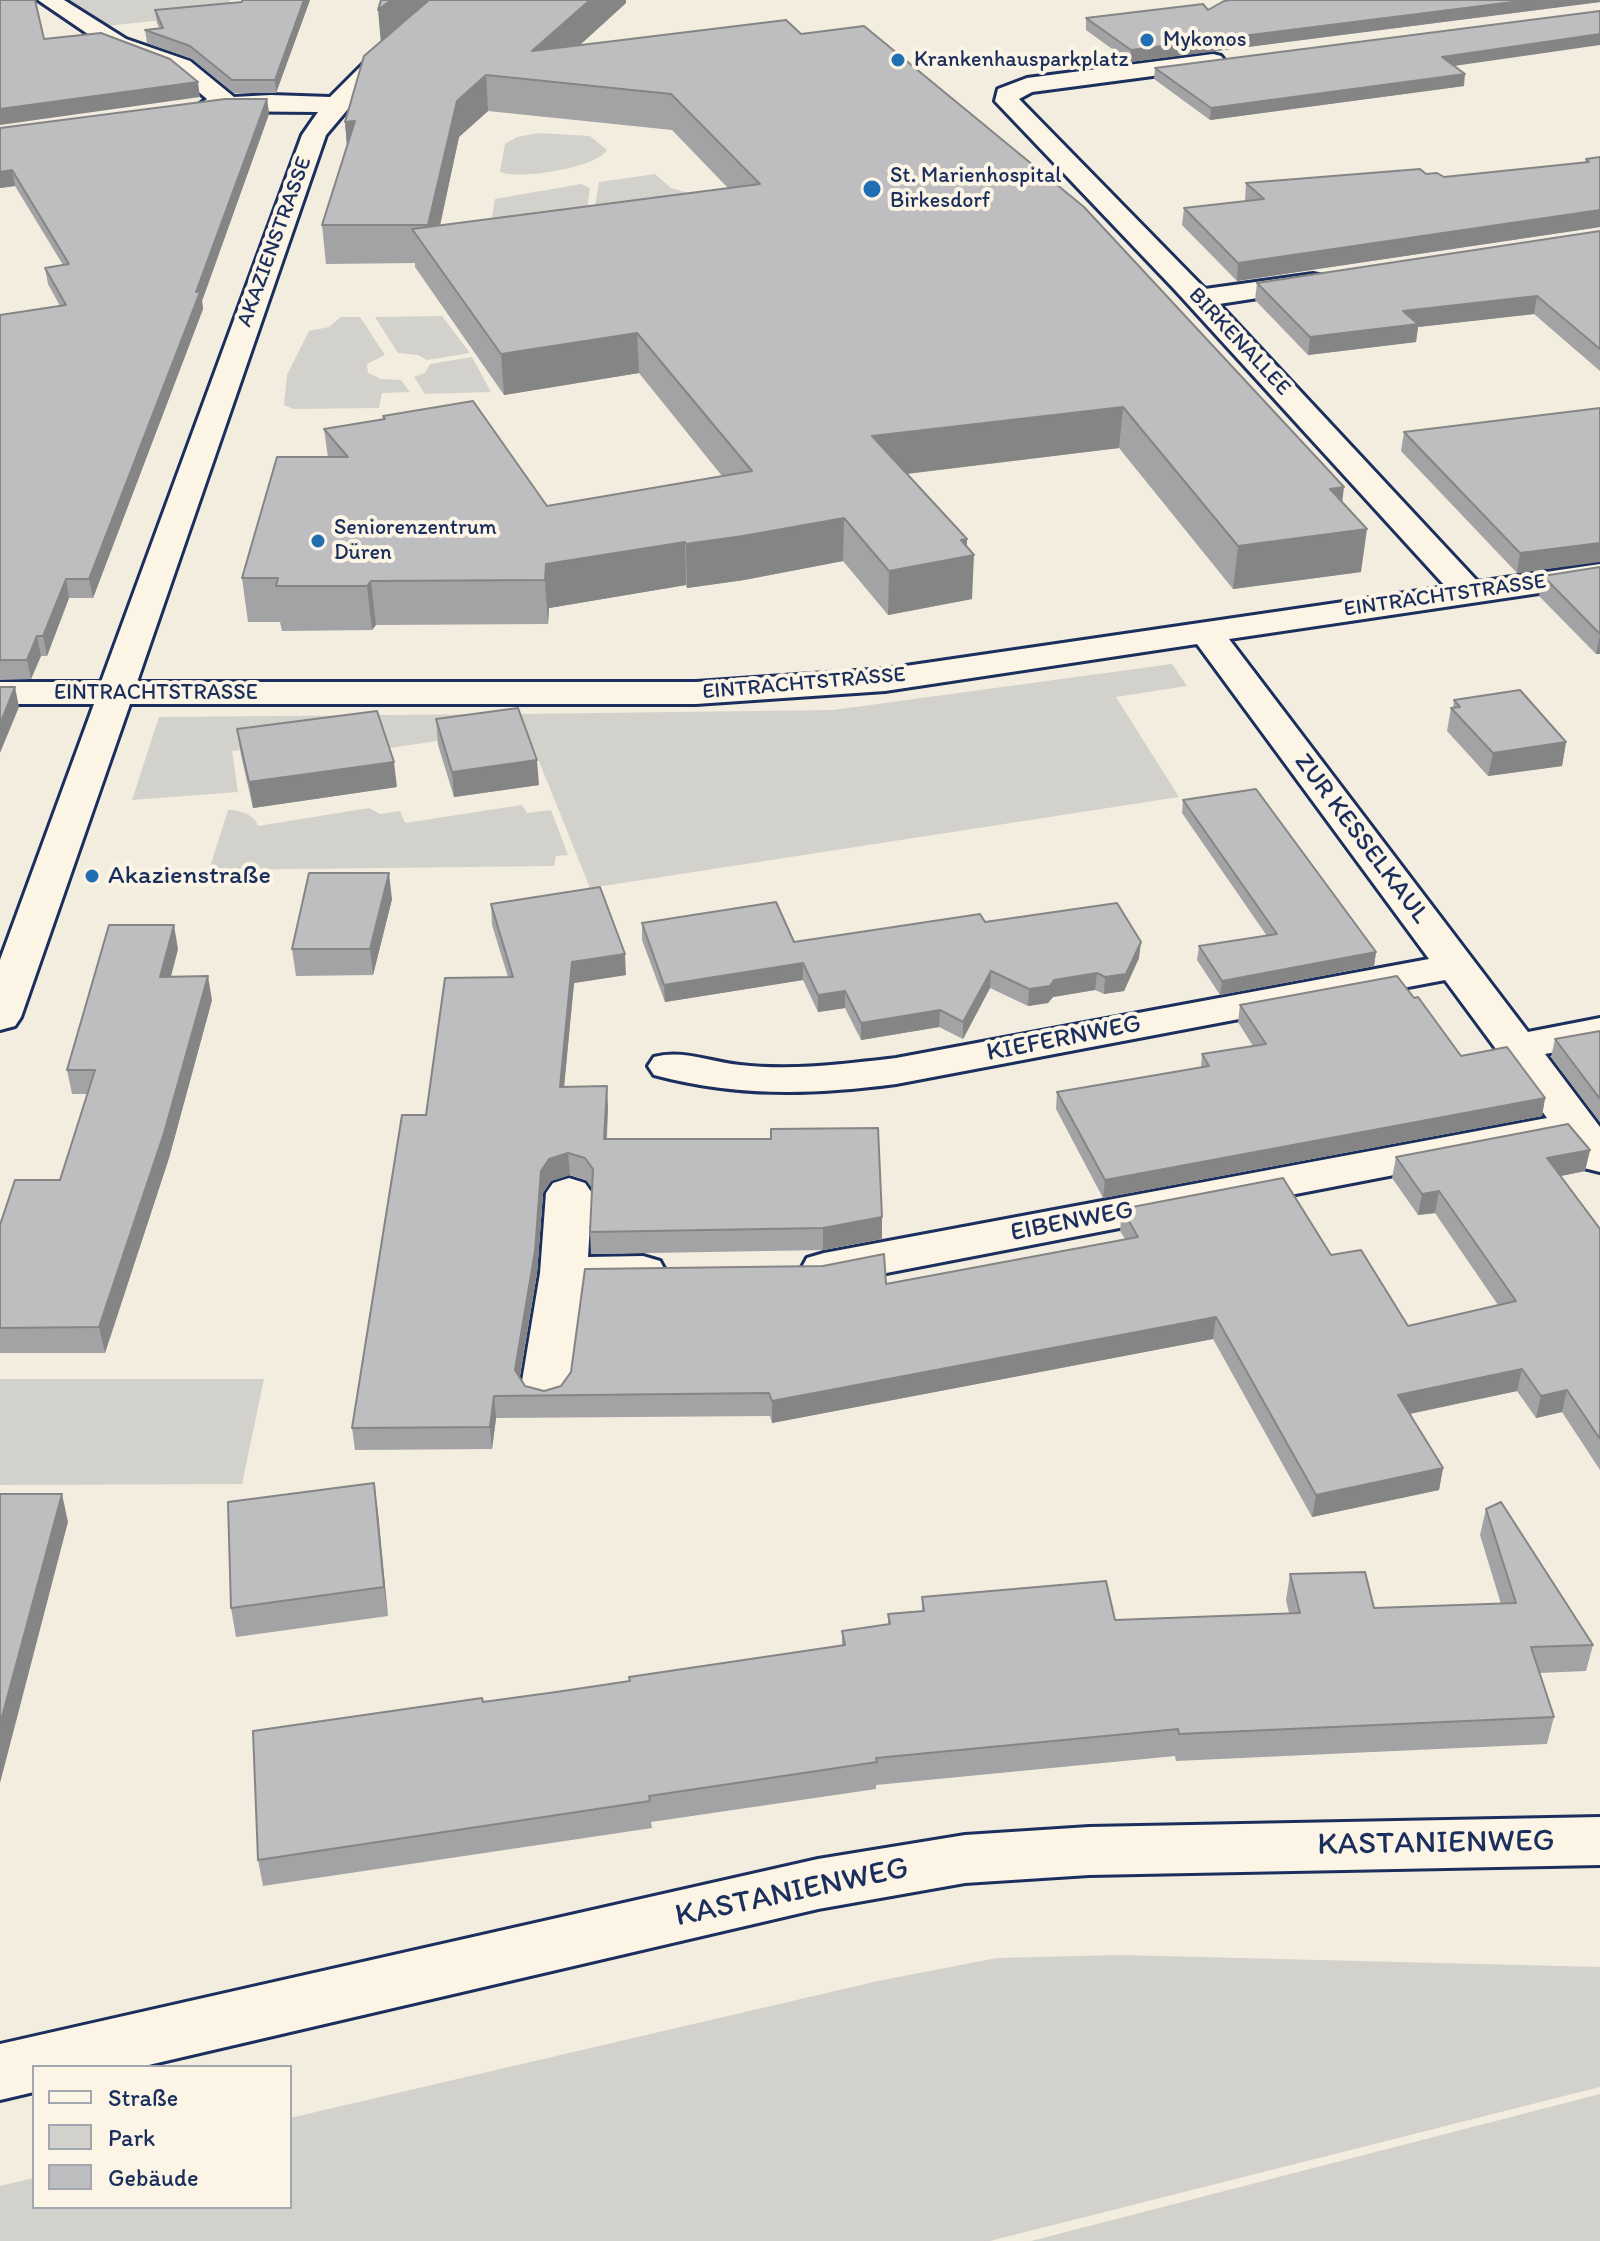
<!DOCTYPE html>
<html>
<head>
<meta charset="utf-8">
<style>
	body { margin:0 }
	#map { position:relative; width:1600px; height:2241px; overflow:hidden; background:#f3ede0; font-family:Itim,sans-serif }
	canvas { display:block }
	.legend { position:absolute; left:32px; top:2065px; width:260px; height:144px; box-sizing:border-box; background:#fcf5e5; border:2px solid #a2a6af; margin:0; padding:10px 14px; list-style:none; font-size:24px; color:#1b2f5e }
	.legend li { display:flex; align-items:center; gap:16px; height:40px }
	.legend b { width:40px; border:2px solid #a2a6af }
</style>
</head>
<body>
<div id="map">
<canvas width="1600" height="2241"></canvas>
<ul class="legend">
<li><b style="height:10px;background:#fcf5e5"></b>Straße</li>
<li><b style="height:22px;background:#d3d1cc"></b>Park</li>
<li><b style="height:22px;background:#bebec0"></b>Gebäude</li>
</ul>
</div>
<script>
const g = document.querySelector('canvas').getContext('2d');
g.lineJoin = 'round';
function fillPath(path, color) {
  g.fillStyle = color;
  g.fill(path, 'evenodd');
}
function strokePath(path, color, width, dash) {
  g.strokeStyle = color;
  g.lineWidth = width;
  g.lineCap = dash ? 'butt' : 'round';
  g.setLineDash(dash || []);
  g.stroke(path);
}
function write(font, color, halo, rows, align = 'center') {
  g.font = font + ' Itim,sans-serif';
  g.lineWidth = 8;
  g.setLineDash([]);
  g.textBaseline = 'middle';
  g.strokeStyle = halo;
  g.fillStyle = color;
  for (const [text, x, y, turn = 0] of rows) {
    g.save();
    g.translate(x, y);
    g.rotate((+turn || 0) * Math.PI / 180);
    g.textAlign = isNaN(turn) ? turn : align;
    if (halo) g.strokeText(text, 0, 0);
    g.fillText(text, 0, 0);
    g.restore();
  }
}
const green = new Path2D(`
	M 65,0 L 230,0 L 230,13 L 106,26 Z
	M 539,133 L 590,136 L 607,150 C 597,168 518,180 500,172 L 505,144 L 517,137 Z
	M 655,174 L 671,188 L 695,195 L 593,218 L 599,182 Z
	M 581,184 L 590,188 L 587,211 L 491,223 L 495,199 Z
	M 442,316 L 470,353 L 427,360 L 418,355 L 398,353 L 375,317 Z
	M 341,317 L 360,317 L 385,355 L 367,364 L 368,373 L 381,379 L 401,380 L 410,392 L 382,393 L 379,408 L 293,409 L 284,405 L 287,375 L 309,331 L 329,327 Z
	M 472,357 L 491,392 L 425,394 L 414,377 L 425,373 L 430,364 Z
	M 1172,664 L 1187,686 L 1116,697 L 1179,797 L 590,888 L 520,714 L 833,710 Z
	M 503,714 L 512,730 L 389,748 L 383,732 L 232,751 L 238,792 L 132,800 L 159,717 Z
	M 522,805 L 527,813 L 551,810 L 568,855 L 556,856 L 554,866 L 209,870 L 228,810 C 239,810 254,814 258,826 L 369,808 L 380,814 L 400,811 L 405,823 Z
	M 0,1379 L 264,1379 L 242,1484 L 0,1485 Z
	M 1119,1955 L 1600,1967 L 1600,2087 L 990,2241 L 0,2241 L 0,2186 L 34,2178 L 34,2207 L 290,2207 L 290,2118 L 878,1981 L 997,1958 Z
	M 1600,2094 L 1600,2241 L 1031,2241 Z`);
const minor = new Path2D(`
	M 38,0 L 64,0 L 126,39 L 190,61 L 234,97 L 271,95 L 330,97 L 371,56 L 441,0 L 466,0 L 370,83 L 326,135 L 137,682 L 696,682 L 885,669 L 1446,587 L 1175,290 L 995,101 L 998,89 L 1027,78 L 1213,54 L 1221,56 L 1225,61 L 1221,66 L 1213,68 L 1032,92 L 1019,99 L 1205,289 L 1313,274 L 1323,276 L 1327,282 L 1323,288 L 1219,304 L 1478,582 L 1600,564 L 1600,584 L 1229,639 L 1528,1032 L 1600,1018 L 1600,1044 L 1545,1054 L 1600,1127 L 1600,1172 L 1584,1168 L 1565,1142 L 824,1285 L 807,1280 L 801,1269 L 807,1258 L 824,1253 L 1547,1118 L 1445,980 L 896,1084 C 811,1095 737,1097 654,1075 L 648,1066 L 654,1057 C 682,1049 711,1062 740,1065 C 792,1071 845,1064 896,1058 L 1429,959 L 1197,644 L 885,691 L 696,704 L 130,704 L 21,1017 L 15,1026 L 0,1030 L 0,960 L 94,704 L 0,704 L 0,682 L 101,682 L 302,135 L 318,112 L 200,111 L 197,106 L 207,99 L 174,71 L 110,49 Z
	M 569,1178 L 585,1183 L 592,1193 L 588,1257 L 643,1256 L 660,1261 L 666,1272 L 660,1283 L 643,1288 L 584,1288 L 570,1393 L 562,1405 L 545,1410 L 528,1405 L 520,1393 L 540,1273 L 546,1193 L 553,1183 Z
	M 1600,1817 L 1600,1865 L 1089,1875 L 965,1883 L 818,1909 L 140,2067 L 34,2067 L 34,2092 L 0,2100 L 0,2044 L 818,1859 L 965,1835 L 1089,1827 Z`);
const wall = new Path2D(`
	M 242,0 L 310,0 L 276,93 L 234,93 L 192,59 L 147,43 L 145,30 L 160,29 L 157,23 L 155,10 L 242,2 Z
	M 1231,0 L 1600,0 L 1600,2 L 1130,62 L 1086,30 L 1086,18 L 1208,10 Z
	M 626,3 L 579,46 L 786,20 L 1342,502 L 1361,572 L 1233,589 L 1119,448 L 907,474 L 967,539 L 967,546 L 972,599 L 888,615 L 843,561 L 744,580 L 687,588 L 686,585 L 549,608 L 548,624 L 376,625 L 372,630 L 282,631 L 280,622 L 248,622 L 242,578 L 328,457 L 324,429 L 383,419 L 383,416 L 547,506 L 722,476 L 639,373 L 504,395 L 415,267 L 415,263 L 326,264 L 322,225 L 347,146 L 345,122 ZM 488,111 L 672,130 L 728,188 L 440,225 L 459,137 Z
	M 1455,66 L 1464,86 L 1210,120 L 1154,79 L 1155,68 Z
	M 267,99 L 269,114 L 202,301 L 203,309 L 93,598 L 69,598 L 47,656 L 41,656 L 31,679 L 0,680 L 0,315 L 60,306 L 48,284 L 45,268 L 63,265 L 15,186 L 0,188 L 0,128 Z
	M 1600,157 L 1600,227 L 1237,281 L 1182,225 L 1184,208 L 1246,201 L 1245,200 L 1246,183 L 1426,174 L 1444,177 L 1585,163 L 1586,159 Z
	M 1600,231 L 1600,371 L 1534,314 L 1418,327 L 1416,342 L 1308,355 L 1255,300 L 1257,283 Z
	M 1600,408 L 1517,573 L 1401,451 L 1404,432 Z
	M 1600,567 L 1600,654 L 1596,654 L 1539,596 L 1543,576 Z
	M 1454,700 L 1566,742 L 1562,766 L 1488,776 L 1447,731 L 1451,708 L 1453,708 Z
	M 436,719 L 539,785 L 454,797 L 438,745 Z
	M 237,729 L 397,787 L 253,808 L 241,755 Z
	M 1183,800 L 1376,952 L 1374,966 L 1220,995 L 1197,960 L 1199,946 L 1267,936 L 1182,813 Z
	M 392,899 L 373,975 L 296,976 L 292,949 Z
	M 491,904 L 626,975 L 574,983 L 564,1086 L 608,1107 L 607,1139 L 882,1239 L 823,1250 L 591,1254 L 590,1232 L 592,1188 L 586,1180 L 570,1175 L 551,1181 L 543,1193 L 537,1273 L 520,1377 L 525,1386 L 544,1391 L 886,1284 L 1125,1239 L 1120,1231 L 1122,1209 L 1331,1255 L 1408,1326 L 1498,1305 L 1435,1213 L 1418,1215 L 1392,1178 L 1396,1157 L 1590,1150 L 1585,1171 L 1560,1176 L 1600,1229 L 1600,1470 L 1562,1412 L 1536,1418 L 1517,1391 L 1410,1414 L 1443,1468 L 1439,1490 L 1312,1517 L 1213,1339 L 772,1423 L 770,1416 L 496,1418 L 492,1449 L 355,1450 L 352,1428 L 426,1115 L 508,977 L 492,925 Z
	M 985,922 L 1139,958 L 1124,991 L 1104,994 L 1095,990 L 1053,997 L 1048,1003 L 1028,1006 L 990,988 L 963,1039 L 939,1027 L 861,1040 L 845,1008 L 818,1012 L 803,980 L 665,1002 L 642,940 L 642,923 L 794,942 Z
	M 178,949 L 171,977 L 212,1000 L 169,1158 L 105,1353 L 0,1353 L 0,1225 L 60,1180 L 87,1094 L 72,1094 L 67,1070 Z
	M 1414,998 L 1461,1056 L 1545,1098 L 1542,1116 L 1103,1198 L 1056,1109 L 1057,1092 L 1201,1067 L 1202,1054 L 1253,1046 L 1238,1022 L 1240,1005 Z
	M 1600,1031 L 1600,1122 L 1551,1057 L 1555,1039 Z
	M 374,1483 L 388,1616 L 236,1637 L 231,1608 Z
	M 1486,1509 L 1593,1645 L 1586,1671 L 1539,1673 L 1554,1717 L 1547,1744 L 1176,1761 L 1175,1756 L 876,1785 L 876,1789 L 651,1822 L 652,1828 L 263,1886 L 258,1860 L 483,1702 L 630,1681 L 842,1646 L 842,1631 L 888,1624 L 888,1614 L 922,1611 L 922,1597 L 1115,1620 L 1289,1613 L 1286,1600 L 1290,1574 L 1374,1608 L 1501,1604 L 1480,1535 Z`);
const shadedWall = new Path2D(`
	M 304,0 L 310,0 L 276,93 L 275,80 Z
	M 391,0 L 436,0 L 381,44 L 378,10 Z
	M 590,0 L 626,0 L 626,3 L 540,81 L 532,51 Z
	M 1529,0 L 1600,0 L 1600,2 L 1130,62 L 1131,50 Z
	M 1600,34 L 1600,45 L 1440,68 L 1442,57 Z
	M 1465,74 L 1464,86 L 1210,120 L 1211,108 Z
	M 486,75 L 488,111 L 459,137 L 433,258 L 431,256 L 428,225 L 457,101 Z
	M 198,82 L 200,97 L 0,125 L 0,109 Z
	M 267,99 L 269,114 L 202,301 L 203,309 L 93,598 L 89,579 Z
	M 355,121 L 348,158 L 345,122 Z
	M 12,170 L 15,186 L 0,188 L 0,172 Z
	M 1600,210 L 1600,227 L 1237,281 L 1238,263 Z
	M 1537,296 L 1534,314 L 1418,327 L 1416,342 L 1308,355 L 1310,337 L 1403,311 Z
	M 637,333 L 639,373 L 504,395 L 501,354 Z
	M 1123,407 L 1119,448 L 871,478 L 872,436 Z
	M 1344,487 L 1339,530 L 1330,489 Z
	M 844,518 L 843,561 L 744,580 L 687,588 L 686,544 Z
	M 1367,529 L 1361,572 L 1233,589 L 1238,546 Z
	M 967,539 L 966,557 L 974,555 L 972,599 L 888,615 L 889,571 L 961,540 Z
	M 685,542 L 686,585 L 549,608 L 548,624 L 545,580 L 546,564 Z
	M 1600,543 L 1600,562 L 1517,573 L 1520,553 Z
	M 66,579 L 69,598 L 47,656 L 43,636 Z
	M 371,581 L 376,625 L 372,630 L 367,586 Z
	M 1600,634 L 1600,654 L 1596,654 Z
	M 37,636 L 41,656 L 31,679 L 27,660 Z
	M 15,687 L 19,707 L 0,753 L 0,724 Z
	M 1566,742 L 1562,766 L 1488,776 L 1493,753 Z
	M 537,760 L 539,785 L 454,797 L 452,772 Z
	M 394,762 L 397,787 L 253,808 L 249,782 Z
	M 389,873 L 392,899 L 373,975 L 370,949 Z
	M 174,925 L 178,949 L 164,1001 L 160,977 Z
	M 1141,942 L 1139,958 L 1124,991 L 1104,994 L 1105,977 Z
	M 1376,952 L 1374,966 L 1220,995 L 1222,981 Z
	M 625,954 L 626,975 L 574,983 L 562,1108 L 560,1087 L 572,962 Z
	M 803,963 L 803,980 L 665,1002 L 664,985 Z
	M 991,971 L 990,988 L 963,1039 L 963,1022 Z
	M 1097,973 L 1095,990 L 1053,997 L 1048,1003 L 1028,1006 L 1029,989 L 1054,980 Z
	M 208,976 L 212,1000 L 169,1158 L 105,1353 L 99,1327 Z
	M 845,991 L 845,1008 L 818,1012 L 818,995 Z
	M 940,1010 L 939,1027 L 861,1040 L 861,1023 Z
	M 607,1086 L 608,1107 L 605,1161 L 604,1139 Z
	M 1545,1098 L 1542,1116 L 1103,1198 L 1105,1180 Z
	M 1590,1150 L 1585,1171 L 1542,1180 L 1547,1158 Z
	M 568,1153 L 570,1175 L 551,1181 L 543,1193 L 537,1273 L 517,1392 L 515,1370 L 541,1171 L 549,1159 Z
	M 1439,1191 L 1435,1213 L 1418,1215 L 1422,1194 Z
	M 882,1217 L 882,1239 L 823,1250 L 823,1228 Z
	M 1216,1317 L 1213,1339 L 772,1423 L 772,1401 Z
	M 1522,1369 L 1517,1391 L 1394,1417 L 1398,1395 Z
	M 1567,1390 L 1562,1412 L 1536,1418 L 1541,1396 Z
	M 494,1396 L 496,1418 L 492,1449 L 490,1427 Z
	M 1443,1468 L 1439,1490 L 1312,1517 L 1316,1495 Z
	M 374,1483 L 378,1512 L 388,1616 L 384,1587 Z
	M 62,1494 L 68,1522 L 0,1783 L 0,1724 Z`);
const building = new Path2D(`
	M 0,0 L 35,0 L 44,39 L 101,33 L 170,59 L 198,82 L 0,109 Z
	M 242,0 L 304,0 L 275,80 L 232,80 L 190,46 L 145,30 L 163,28 L 155,10 L 242,2 Z
	M 381,0 L 391,0 L 378,10 Z
	M 429,0 L 590,0 L 532,51 L 786,20 L 801,34 L 864,26 L 1084,207 L 1344,487 L 1330,489 L 1367,529 L 1238,546 L 1123,407 L 872,436 L 967,539 L 961,540 L 974,555 L 889,571 L 844,518 L 743,536 L 686,544 L 685,542 L 546,564 L 545,580 L 371,581 L 367,586 L 276,586 L 278,578 L 242,578 L 277,457 L 348,457 L 324,429 L 385,419 L 383,416 L 473,401 L 547,506 L 752,471 L 637,333 L 501,354 L 412,229 L 760,184 L 671,94 L 486,75 L 457,101 L 428,225 L 322,225 L 355,121 L 345,122 L 364,56 Z
	M 1231,0 L 1529,0 L 1131,50 L 1086,18 L 1203,4 L 1208,10 L 1224,1 Z
	M 1600,11 L 1600,34 L 1442,57 L 1465,74 L 1211,108 L 1155,68 Z
	M 225,99 L 267,99 L 196,292 L 200,292 L 89,579 L 66,579 L 43,636 L 37,636 L 27,660 L 0,660 L 0,315 L 66,305 L 45,268 L 69,264 L 12,170 L 0,172 L 0,128 Z
	M 1600,157 L 1600,210 L 1238,263 L 1184,208 L 1264,199 L 1246,183 L 1420,169 L 1426,174 L 1437,173 L 1444,177 L 1589,162 L 1586,159 Z
	M 1600,231 L 1600,349 L 1537,296 L 1403,311 L 1418,324 L 1310,337 L 1257,283 Z
	M 1600,408 L 1600,543 L 1520,553 L 1404,432 Z
	M 1600,567 L 1600,634 L 1543,576 Z
	M 0,687 L 15,687 L 0,724 Z
	M 1520,690 L 1566,742 L 1493,753 L 1451,708 L 1460,707 L 1454,700 Z
	M 518,708 L 537,760 L 452,772 L 436,719 Z
	M 377,711 L 394,762 L 249,782 L 237,729 Z
	M 1256,789 L 1376,952 L 1222,981 L 1199,946 L 1277,934 L 1183,800 Z
	M 309,873 L 389,873 L 370,949 L 292,949 Z
	M 600,887 L 625,954 L 572,962 L 560,1087 L 607,1086 L 604,1139 L 771,1139 L 771,1129 L 878,1128 L 882,1217 L 823,1228 L 590,1232 L 593,1169 L 585,1158 L 568,1153 L 549,1159 L 541,1171 L 535,1251 L 515,1370 L 525,1386 L 544,1391 L 561,1386 L 571,1372 L 585,1269 L 823,1266 L 884,1254 L 886,1284 L 1138,1237 L 1122,1209 L 1283,1178 L 1331,1255 L 1361,1250 L 1408,1326 L 1516,1301 L 1439,1191 L 1422,1194 L 1396,1157 L 1568,1124 L 1590,1150 L 1547,1158 L 1600,1229 L 1600,1439 L 1567,1390 L 1541,1396 L 1522,1369 L 1398,1395 L 1443,1468 L 1316,1495 L 1216,1317 L 772,1401 L 769,1393 L 494,1396 L 490,1427 L 352,1428 L 402,1115 L 426,1115 L 445,978 L 513,977 L 491,904 Z
	M 776,902 L 794,942 L 980,914 L 985,922 L 1117,903 L 1141,942 L 1126,974 L 1105,977 L 1097,973 L 1054,980 L 1050,986 L 1029,989 L 991,971 L 963,1022 L 940,1010 L 861,1023 L 845,991 L 818,995 L 803,963 L 664,985 L 642,923 Z
	M 109,925 L 174,925 L 160,977 L 208,976 L 164,1133 L 99,1327 L 0,1328 L 0,1225 L 15,1180 L 60,1180 L 95,1070 L 67,1070 Z
	M 1397,976 L 1414,998 L 1418,997 L 1461,1056 L 1507,1047 L 1545,1098 L 1105,1180 L 1057,1092 L 1209,1066 L 1202,1054 L 1266,1044 L 1240,1005 Z
	M 1600,1031 L 1600,1099 L 1555,1039 Z
	M 374,1483 L 384,1587 L 231,1608 L 228,1502 Z
	M 0,1494 L 62,1494 L 0,1724 Z
	M 1501,1502 L 1593,1645 L 1531,1647 L 1554,1717 L 1179,1734 L 1178,1729 L 876,1758 L 877,1762 L 649,1796 L 650,1801 L 258,1860 L 253,1731 L 482,1698 L 483,1702 L 556,1692 L 630,1681 L 629,1677 L 845,1645 L 842,1631 L 890,1624 L 888,1614 L 924,1611 L 922,1597 L 1106,1581 L 1115,1620 L 1300,1613 L 1290,1574 L 1365,1572 L 1374,1608 L 1516,1603 L 1486,1509 Z`);
const markers = [
	[1147,40,8,"#1f6fb2"],
	[898,60,8,"#1f6fb2"],
	[872,189,10,"#1f6fb2"],
	[318,541,8,"#1f6fb2"],
	[92,876,8,"#1f6fb2"]
];
const farPoinames = [
	["Mykonos",1163,40],
	["Krankenhausparkplatz",914,60],
	["St. Marienhospital",890,176],
	["Birkesdorf",890,201],
	["Seniorenzentrum",334,528],
	["Düren",334,553]
];
const farStreetnames = [
	["AKAZIENSTRASSE",275,242,-70],
	["BIRKENALLEE",1239,342,47],
	["EINTRACHTSTRASSE",1445,596,-8],
	["EINTRACHTSTRASSE",804,684,-5],
	["EINTRACHTSTRASSE",156,693]
];
const streetNames = [
	["ZUR KESSELKAUL",1361,839,53],
	["KIEFERNWEG",1064,1039,-11],
	["EIBENWEG",1072,1222,-11]
];
const poiNames = [
	["Akazienstraße",108,876]
];
const nearStreetnames = [
	["KASTANIENWEG",1436,1844,-1],
	["KASTANIENWEG",792,1893,-12]
];
fillPath(green, '#d3d1cc');
strokePath(minor, '#1b2f5e', 6);
fillPath(minor, '#fcf5e5');
fillPath(wall, '#a3a3a5');
fillPath(shadedWall, '#858586');
fillPath(building, '#bebec0');
strokePath(building, '#858586', 2);
for (const [x, y, r, color] of markers) {
  const dot = new Path2D();
  dot.arc(x, y, r, 0, 2 * Math.PI);
  g.fillStyle = color;
  g.fill(dot);
  strokePath(dot, '#fcf5e5', 3);
}
write('22px', '#1b2f5e', '#fcf5e5', farPoinames, 'left');
write('22px', '#1b2f5e', '#fcf5e5', farStreetnames);
write('26px', '#1b2f5e', '#fcf5e5', streetNames);
write('26px', '#1b2f5e', '#fcf5e5', poiNames, 'left');
write('32px', '#1b2f5e', '#fcf5e5', nearStreetnames);
</script>
</body>
</html>
